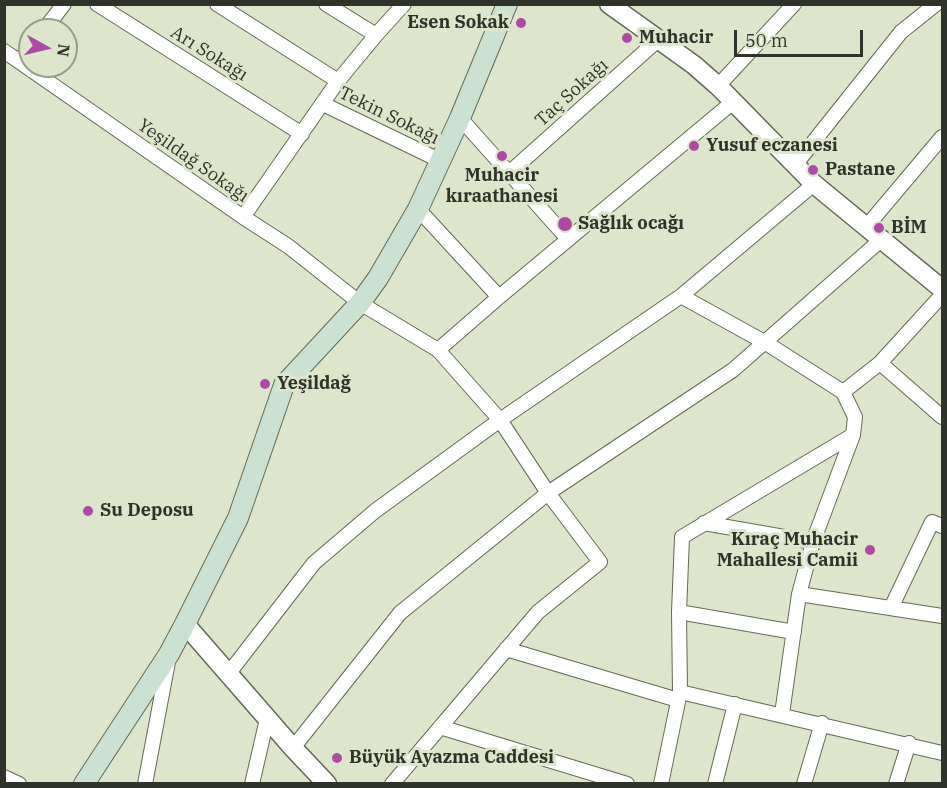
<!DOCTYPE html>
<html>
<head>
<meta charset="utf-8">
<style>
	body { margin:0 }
	#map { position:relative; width:947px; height:788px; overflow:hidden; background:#dde6cb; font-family:"IBM Plex Serif",serif }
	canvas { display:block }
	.frame { position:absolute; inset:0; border:6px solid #303329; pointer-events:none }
	.north { position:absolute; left:18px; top:18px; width:60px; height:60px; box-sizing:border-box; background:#dde6cb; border:2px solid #989e8a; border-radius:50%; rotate:98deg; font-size:16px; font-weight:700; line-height:24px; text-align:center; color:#303329 }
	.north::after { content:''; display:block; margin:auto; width:21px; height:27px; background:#b148a9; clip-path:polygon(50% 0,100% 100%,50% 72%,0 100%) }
	.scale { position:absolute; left:734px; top:30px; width:129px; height:27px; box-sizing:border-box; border:3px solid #303329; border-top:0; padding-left:8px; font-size:18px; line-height:21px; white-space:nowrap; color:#303329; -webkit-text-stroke:4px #dde6cb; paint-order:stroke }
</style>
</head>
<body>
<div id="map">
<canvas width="947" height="788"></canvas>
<div class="frame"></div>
<div class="north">N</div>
<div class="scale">50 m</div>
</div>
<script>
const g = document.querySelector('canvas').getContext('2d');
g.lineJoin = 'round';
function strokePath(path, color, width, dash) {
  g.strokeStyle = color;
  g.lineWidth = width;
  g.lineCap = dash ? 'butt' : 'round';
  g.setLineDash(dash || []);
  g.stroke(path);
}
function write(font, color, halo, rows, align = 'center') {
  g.font = font + ' "IBM Plex Serif",serif';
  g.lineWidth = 6;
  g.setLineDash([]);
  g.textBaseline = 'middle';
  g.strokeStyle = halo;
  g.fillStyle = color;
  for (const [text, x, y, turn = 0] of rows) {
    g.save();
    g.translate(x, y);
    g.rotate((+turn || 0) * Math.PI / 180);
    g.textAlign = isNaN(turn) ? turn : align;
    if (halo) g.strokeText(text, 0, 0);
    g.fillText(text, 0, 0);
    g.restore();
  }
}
const minor = new Path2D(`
	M 97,4 L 302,134
	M 217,4 L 338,81
	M 326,4 L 376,35
	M 44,30 L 64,4
	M 4,51 L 243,217 L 288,246 L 360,303 L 438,350
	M 19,61 L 30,48
	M 718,86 L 794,4
	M 323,104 L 439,160
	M 460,118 L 568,239
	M 795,165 L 901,32 L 936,4
	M 509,173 L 659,39
	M 418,209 L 499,297
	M 243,217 L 338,81 L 376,35 L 404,4
	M 867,226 L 942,137
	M 681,296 L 766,343 L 843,392 L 880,363 L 942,295
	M 880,363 L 942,417
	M 843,392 L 855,417 L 853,435
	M 704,523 L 813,542
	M 799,594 L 942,616
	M 891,608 L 932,522 L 942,526
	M 679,612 L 794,632
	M 506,649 L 678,700
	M 229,673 L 314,563 L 375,511 L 500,420 L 681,296 L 814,184
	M 680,692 L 942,753
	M 440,727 L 627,784
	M 293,748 L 400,613 L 548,493 L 733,370 L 882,239
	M 4,777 L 19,784
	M 145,784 L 168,662
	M 252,784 L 267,719
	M 392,784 L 538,612 L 600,562 L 548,493 L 500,420 L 438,350 L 499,297 L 733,102
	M 661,784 L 680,692 L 679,612 L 682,537 L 853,435 L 813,542 L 799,594 L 782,714
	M 715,784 L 735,704
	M 804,784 L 822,723
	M 896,784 L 909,743`);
const tertiary = new Path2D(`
	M 609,4 L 694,65 L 718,86 L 814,184 L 942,289
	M 185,624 L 293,748 L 327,784`);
const secondary = new Path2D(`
	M 84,784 L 169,654 L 185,624 L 238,518 L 284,385 L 360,303 L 378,278 L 418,209 L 460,118 L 507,4`);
const markers = [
	[521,23,6,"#b148a9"],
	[627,38,6,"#b148a9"],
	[694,146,6,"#b148a9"],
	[502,156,6,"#b148a9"],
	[813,170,6,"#b148a9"],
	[565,224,8,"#b148a9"],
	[879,228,6,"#b148a9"],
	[265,384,6,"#b148a9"],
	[88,511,6,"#b148a9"],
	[870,550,6,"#b148a9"],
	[337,758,6,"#b148a9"]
];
const poiNames = [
	["Esen Sokak",509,23,"right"],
	["Muhacir",639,38],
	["Yusuf eczanesi",706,146],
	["Pastane",825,170],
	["Muhacir",502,176,"center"],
	["kıraathanesi",502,197,"center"],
	["Sağlık ocağı",578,224],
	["BİM",891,228],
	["Yeşildağ",277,384],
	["Su Deposu",100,511],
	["Kıraç Muhacir",858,540,"right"],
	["Mahallesi Camii",858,561,"right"],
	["Büyük Ayazma Caddesi",349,758]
];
const streetNames = [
	["Arı Sokağı",209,54,32],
	["Taç Sokağı",572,93,-42],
	["Tekin Sokağı",389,116,26],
	["Yeşildağ Sokağı",193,161,35]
];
strokePath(minor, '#636a53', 16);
strokePath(tertiary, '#636a53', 21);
strokePath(secondary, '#636a53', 22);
strokePath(minor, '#fff', 14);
strokePath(tertiary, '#fff', 18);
strokePath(secondary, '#cbe2d2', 20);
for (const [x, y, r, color] of markers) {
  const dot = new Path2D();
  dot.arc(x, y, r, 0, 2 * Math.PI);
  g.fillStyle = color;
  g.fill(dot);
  strokePath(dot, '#dde6cb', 2);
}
write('bold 18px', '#303329', '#dde6cb', poiNames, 'left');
write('18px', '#303329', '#dde6cb', streetNames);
</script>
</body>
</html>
